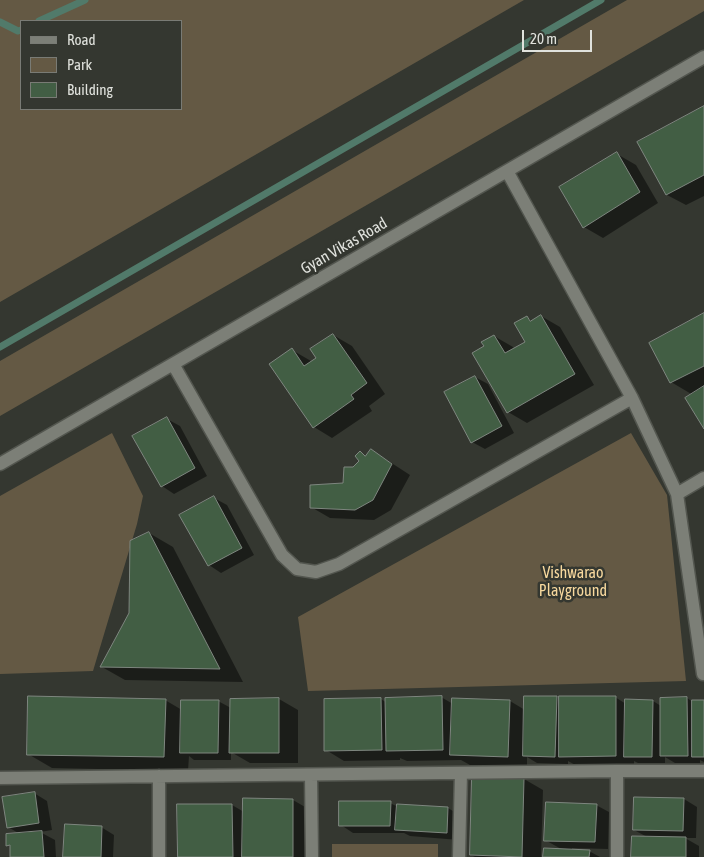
<!DOCTYPE html>
<html>
<head>
<meta charset="utf-8">
<style>
	body { margin:0 }
	#map { position:relative; width:704px; height:857px; overflow:hidden; background:#343730; font-family:"Asap Condensed",sans-serif }
	canvas { display:block }
	.legend { position:absolute; left:20px; top:20px; width:162px; height:90px; box-sizing:border-box; background:#343730; border:1px solid #797b75; margin:0; padding:6px 9px; list-style:none; font-size:15px; color:#e0e2dd }
	.legend li { display:flex; align-items:center; gap:10px; height:25px }
	.legend b { width:25px; border:1px solid #797b75 }
	.scale { position:absolute; left:522px; top:30px; width:70px; height:22px; box-sizing:border-box; border:2px solid #e0e2dd; border-top:0; padding-left:6px; font-size:15px; line-height:18px; white-space:nowrap; color:#e0e2dd; -webkit-text-stroke:4px #343730; paint-order:stroke }
</style>
</head>
<body>
<div id="map">
<canvas width="704" height="857"></canvas>
<ul class="legend">
<li><b style="height:6px;background:#7c7f77"></b>Road</li>
<li><b style="height:14px;background:#645944"></b>Park</li>
<li><b style="height:14px;background:#425e44"></b>Building</li>
</ul>
<div class="scale">20 m</div>
</div>
<script>
const g = document.querySelector('canvas').getContext('2d');
g.lineJoin = 'round';
function fillPath(path, color) {
  g.fillStyle = color;
  g.fill(path, 'evenodd');
}
function strokePath(path, color, width, dash) {
  g.strokeStyle = color;
  g.lineWidth = width;
  g.lineCap = dash ? 'butt' : 'round';
  g.setLineDash(dash || []);
  g.stroke(path);
}
function write(font, color, halo, rows, align = 'center') {
  g.font = font + ' "Asap Condensed",sans-serif';
  g.lineWidth = 5;
  g.setLineDash([]);
  g.textBaseline = 'middle';
  g.strokeStyle = halo;
  g.fillStyle = color;
  for (const [text, x, y, turn = 0] of rows) {
    g.save();
    g.translate(x, y);
    g.rotate((+turn || 0) * Math.PI / 180);
    g.textAlign = isNaN(turn) ? turn : align;
    if (halo) g.strokeText(text, 0, 0);
    g.fillText(text, 0, 0);
    g.restore();
  }
}
const green = new Path2D(`
	M 0,0 L 524,0 L 0,302 ZM 21,21 L 181,21 L 181,109 L 21,109 Z
	M 627,0 L 704,0 L 704,11 L 0,416 L 0,361 Z
	M 112,433 L 143,496 L 137,524 L 93,671 L 0,674 L 0,496 Z
	M 631,433 L 667,495 L 686,681 L 308,691 L 298,617 Z
	M 332,844 L 438,844 L 438,857 L 332,857 Z`);
const shadow = new Path2D(`
	M 704,107 L 704,196 L 686,205 L 667,195 Z
	M 617,154 L 636,165 L 658,203 L 603,238 L 584,227 Z
	M 704,315 L 704,426 L 693,395 L 671,382 L 651,343 Z
	M 541,316 L 560,327 L 594,385 L 527,423 L 508,412 L 485,347 L 494,336 L 513,347 L 514,349 L 526,343 L 527,318 L 533,321 Z
	M 333,335 L 352,346 L 385,394 L 369,406 L 372,411 L 332,438 L 314,427 L 292,350 L 311,361 L 312,363 L 318,359 Z
	M 475,377 L 488,384 L 514,433 L 485,449 L 472,442 Z
	M 167,419 L 180,426 L 207,476 L 174,494 L 162,486 Z
	M 371,451 L 390,462 L 410,475 L 391,510 L 374,520 L 330,518 L 311,507 L 344,484 L 353,469 L 361,461 L 360,453 L 366,456 Z
	M 214,498 L 227,505 L 254,555 L 221,573 L 209,565 Z
	M 149,533 L 173,547 L 243,682 L 125,680 L 102,667 L 130,613 Z
	M 441,697 L 453,704 L 510,701 L 525,710 L 557,697 L 560,699 L 615,697 L 626,704 L 653,701 L 661,706 L 687,698 L 693,702 L 704,701 L 704,762 L 700,760 L 700,763 L 675,763 L 665,757 L 665,763 L 638,763 L 634,761 L 634,767 L 579,767 L 568,761 L 568,764 L 537,763 L 527,757 L 527,767 L 470,765 L 461,760 L 407,761 L 400,758 L 400,760 L 344,761 L 326,750 L 381,699 L 387,703 Z
	M 279,699 L 298,710 L 298,763 L 250,763 L 231,752 L 231,760 L 194,760 L 189,756 L 188,771 L 52,768 L 28,754 L 165,700 L 182,710 L 218,701 L 231,708 Z
	M 473,778 L 524,779 L 543,790 L 541,857 L 475,857 L 471,855 Z
	M 34,793 L 47,801 L 52,830 L 40,832 L 55,840 L 56,857 L 12,857 L 11,847 L 8,845 L 20,834 L 8,827 Z
	M 684,799 L 697,807 L 696,838 L 685,838 L 699,846 L 699,857 L 632,857 L 649,838 L 634,830 Z
	M 293,800 L 312,811 L 311,857 L 179,857 L 232,805 L 244,812 Z
	M 390,803 L 398,807 L 398,805 L 448,808 L 461,816 L 459,840 L 410,836 L 404,833 L 353,833 L 341,825 Z
	M 596,805 L 609,812 L 608,849 L 572,848 L 572,850 L 589,851 L 600,857 L 545,857 L 563,850 L 545,840 Z
	M 101,827 L 114,835 L 113,857 L 64,857 Z`);
const stream = new Path2D(`
	M 39,21 L 85,0
	M 0,22 L 18,31 L 21,30
	M 0,347 L 601,0`);
const building = new Path2D(`
	M 704,106 L 704,175 L 666,195 L 637,142 Z
	M 617,152 L 640,192 L 583,228 L 559,187 Z
	M 704,313 L 704,366 L 670,383 L 649,343 Z
	M 541,315 L 575,374 L 507,413 L 472,353 L 484,346 L 481,342 L 494,335 L 505,353 L 525,342 L 514,323 L 527,316 L 530,321 Z
	M 333,334 L 367,383 L 351,395 L 354,399 L 313,428 L 269,364 L 292,348 L 304,366 L 316,358 L 310,349 Z
	M 475,376 L 502,426 L 471,443 L 444,392 Z
	M 704,386 L 704,429 L 685,398 Z
	M 167,417 L 195,468 L 161,487 L 132,436 Z
	M 371,449 L 392,464 L 373,500 L 355,510 L 310,508 L 310,485 L 343,483 L 344,467 L 353,467 L 359,461 L 355,456 L 360,451 L 365,456 Z
	M 214,496 L 242,548 L 208,566 L 179,515 Z
	M 149,532 L 220,669 L 100,667 L 129,613 L 130,541 Z
	M 28,696 L 166,699 L 164,757 L 27,755 Z
	M 442,696 L 443,750 L 386,751 L 385,698 Z
	M 524,696 L 557,696 L 555,757 L 523,756 Z
	M 559,696 L 616,696 L 616,756 L 559,757 Z
	M 687,697 L 688,756 L 660,756 L 660,698 Z
	M 279,698 L 279,753 L 229,753 L 230,699 Z
	M 381,698 L 382,750 L 324,751 L 324,699 Z
	M 452,698 L 510,700 L 508,757 L 450,755 Z
	M 625,699 L 653,700 L 652,757 L 624,757 Z
	M 181,700 L 219,700 L 218,753 L 180,753 Z
	M 692,700 L 704,700 L 704,757 L 692,757 Z
	M 472,776 L 524,778 L 522,857 L 470,855 Z
	M 35,792 L 39,823 L 7,828 L 2,797 Z
	M 634,797 L 684,798 L 683,831 L 633,830 Z
	M 243,798 L 293,799 L 293,857 L 242,857 Z
	M 339,801 L 391,801 L 390,826 L 339,826 Z
	M 546,802 L 597,804 L 595,842 L 544,841 Z
	M 177,804 L 232,804 L 233,857 L 178,857 Z
	M 397,804 L 448,807 L 447,833 L 395,830 Z
	M 65,824 L 102,826 L 101,857 L 63,857 Z
	M 42,831 L 44,857 L 10,857 L 10,845 L 6,846 L 6,834 Z
	M 632,836 L 686,837 L 686,857 L 631,857 Z
	M 544,848 L 590,850 L 589,857 L 543,857 Z`);
const minor = new Path2D(`
	M 507,171 L 632,398 L 677,494 L 703,674
	M 173,364 L 282,555 L 297,569 L 316,572 L 339,564 L 632,398
	M 0,464 L 704,57
	M 677,494 L 704,478
	M 311,775 L 312,857
	M 0,778 L 617,771 L 704,771
	M 159,857 L 159,776
	M 459,857 L 461,773
	M 617,857 L 617,771`);
const streetNames = [
	["Gyan Vikas Road",344,246,-30]
];
const parkNames = [
	["Vishwarao",573,573],
	["Playground",573,591]
];
fillPath(green, '#645944');
fillPath(shadow, '#0007');
strokePath(stream, '#517a6a', 7);
fillPath(building, '#425e44');
strokePath(building, '#7e867f', 1);
strokePath(minor, '#53564f', 15);
strokePath(minor, '#7c7f77', 12);
write('16px', '#e0e2dd', '#343730', streetNames);
write('16px', '#f8d99e', '#343730', parkNames);
</script>
</body>
</html>
